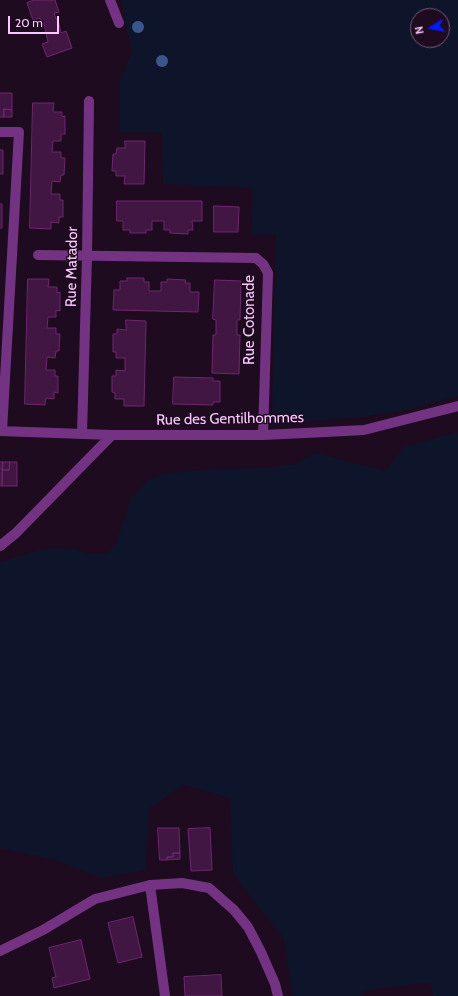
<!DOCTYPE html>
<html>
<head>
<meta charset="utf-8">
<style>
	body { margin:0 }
	#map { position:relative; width:458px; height:996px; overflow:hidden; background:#1f0b20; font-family:Cabin,sans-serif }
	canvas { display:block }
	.north { position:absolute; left:410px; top:8px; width:40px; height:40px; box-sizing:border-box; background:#1f0b20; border:1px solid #775779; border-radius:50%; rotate:259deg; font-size:11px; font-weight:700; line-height:16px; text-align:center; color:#facaff }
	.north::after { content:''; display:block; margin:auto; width:14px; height:18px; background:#001bf5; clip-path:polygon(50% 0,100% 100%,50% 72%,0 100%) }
	.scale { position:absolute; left:8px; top:16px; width:51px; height:18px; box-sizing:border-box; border:2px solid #facaff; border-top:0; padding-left:5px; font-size:12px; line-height:14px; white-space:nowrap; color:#facaff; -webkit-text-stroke:3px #1f0b20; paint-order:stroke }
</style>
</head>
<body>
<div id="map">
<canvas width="458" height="996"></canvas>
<div class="north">N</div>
<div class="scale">20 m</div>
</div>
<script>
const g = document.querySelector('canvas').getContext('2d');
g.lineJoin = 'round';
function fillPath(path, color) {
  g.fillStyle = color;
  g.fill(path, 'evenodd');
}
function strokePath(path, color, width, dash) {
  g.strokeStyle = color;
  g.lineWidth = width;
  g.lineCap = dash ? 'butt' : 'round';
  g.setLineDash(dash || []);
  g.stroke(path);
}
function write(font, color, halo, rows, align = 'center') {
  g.font = font + ' Cabin,sans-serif';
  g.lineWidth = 3;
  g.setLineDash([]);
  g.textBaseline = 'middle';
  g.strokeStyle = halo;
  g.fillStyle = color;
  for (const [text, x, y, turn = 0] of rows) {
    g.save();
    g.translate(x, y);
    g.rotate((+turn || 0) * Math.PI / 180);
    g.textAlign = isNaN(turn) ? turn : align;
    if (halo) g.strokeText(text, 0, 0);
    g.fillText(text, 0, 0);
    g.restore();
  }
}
const green = new Path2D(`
	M 121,0 L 458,0 L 458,396 L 409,409 L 364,417 L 272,424 L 276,235 L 252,235 L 253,188 L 163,184 L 162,133 L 120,132 L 120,79 L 132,52 ZM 418,16 L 442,16 L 442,40 L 418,40 Z
	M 458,432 L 458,996 L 433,996 L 430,982 L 363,991 L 363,996 L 293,996 L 284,939 L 233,874 L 230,798 L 184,785 L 149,808 L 146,870 L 102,878 L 56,860 L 0,848 L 0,562 L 37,551 L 52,548 L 75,549 L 88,554 L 106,554 L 116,544 L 131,498 L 147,481 L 161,475 L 182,472 L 219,469 L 264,468 L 296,464 L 316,453 L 386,471 L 404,447 Z`);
const building = new Path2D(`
	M 35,0 L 55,0 L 59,12 L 54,13 L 56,19 L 58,19 L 61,33 L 66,31 L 72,48 L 47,57 L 42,44 L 48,42 L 44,23 L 42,24 L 40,18 L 33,20 L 27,3 Z
	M 0,93 L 12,93 L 12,110 L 4,109 L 4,117 L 0,117 Z
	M 33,103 L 54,103 L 53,112 L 62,112 L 62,117 L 65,116 L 65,134 L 61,134 L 61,141 L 53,141 L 52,152 L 61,152 L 61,158 L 65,158 L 64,175 L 61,175 L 60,182 L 52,181 L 51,194 L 60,194 L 60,200 L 63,200 L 63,217 L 59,217 L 59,223 L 51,222 L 51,229 L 30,228 Z
	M 4,109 L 12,110 L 12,117 L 4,117 Z
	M 125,141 L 145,141 L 144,184 L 124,184 L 125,176 L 116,176 L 116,171 L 112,171 L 113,154 L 116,154 L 117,148 L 125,148 Z
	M 0,150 L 3,150 L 3,174 L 0,174 Z
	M 117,201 L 202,201 L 202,221 L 192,221 L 193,230 L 188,230 L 188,234 L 170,233 L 170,230 L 164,230 L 164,221 L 152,221 L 152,230 L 146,230 L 146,233 L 130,233 L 130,230 L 123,230 L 123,221 L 117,221 Z
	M 0,204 L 2,204 L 2,228 L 0,228 Z
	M 214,206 L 239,207 L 238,232 L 214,232 Z
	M 127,278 L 144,278 L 144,282 L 149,282 L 149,291 L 161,291 L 161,282 L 167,282 L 167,279 L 186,280 L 185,283 L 190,283 L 190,292 L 199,292 L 198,312 L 113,310 L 114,290 L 120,290 L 120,281 L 127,281 Z
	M 28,279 L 49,279 L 48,287 L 57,287 L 57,293 L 60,292 L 60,311 L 56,310 L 56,317 L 48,317 L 47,328 L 56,328 L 56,334 L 60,334 L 59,351 L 56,351 L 55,358 L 47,357 L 46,370 L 55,370 L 55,376 L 58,376 L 58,393 L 54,392 L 54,399 L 46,398 L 45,405 L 25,404 Z
	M 215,280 L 241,281 L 240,320 L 237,320 L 237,335 L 240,335 L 239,374 L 212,373 L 213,335 L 216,335 L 216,320 L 213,319 Z
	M 126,320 L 146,321 L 144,406 L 124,406 L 124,399 L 115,399 L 115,393 L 112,392 L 112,376 L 116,376 L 116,370 L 125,371 L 125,358 L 116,358 L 116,352 L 113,352 L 113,334 L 117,334 L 117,329 L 126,330 Z
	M 174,377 L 213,378 L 213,381 L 220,381 L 220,402 L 213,402 L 213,405 L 173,404 Z
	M 0,462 L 3,462 L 2,486 L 0,486 Z
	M 3,462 L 10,462 L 9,470 L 2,470 Z
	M 10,462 L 17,462 L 17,486 L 2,486 L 2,470 L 9,470 Z
	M 158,828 L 179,828 L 180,853 L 173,853 L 173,857 L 167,857 L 167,860 L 160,860 Z
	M 210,828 L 212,870 L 191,871 L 188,829 Z
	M 173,853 L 180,853 L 180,859 L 167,860 L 167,857 L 173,857 Z
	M 133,917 L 142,957 L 118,963 L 108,923 Z
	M 81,940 L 90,979 L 54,988 L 52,978 L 56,977 L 49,948 Z
	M 221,975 L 222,996 L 185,996 L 184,977 Z`);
const minor = new Path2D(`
	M 110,0 L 119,23
	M 0,132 L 19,132 L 2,431
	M 38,255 L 256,258 L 263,264 L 268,273 L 263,435
	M 0,431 L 112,435 L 263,435 L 325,432 L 364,430 L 458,406
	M 82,434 L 87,256 L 89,101
	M 0,546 L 16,533 L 112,435
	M 150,885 L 165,996
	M 0,951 L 43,930 L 95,899 L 150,885 L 182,883 L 209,888 L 234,910 L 248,927 L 261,952 L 275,984 L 278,996`);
const trees = [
	[138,27],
	[162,61]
];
const streetNames = [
	["Rue Matador",72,267,-89],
	["Rue Cotonade",250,320,-90],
	["Rue des Gentilhommes",230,419,-1]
];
fillPath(green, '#0e152a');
fillPath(building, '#411642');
strokePath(building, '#6e276f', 1);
strokePath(minor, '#743382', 10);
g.fillStyle = '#39568d';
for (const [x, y] of trees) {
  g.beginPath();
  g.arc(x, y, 6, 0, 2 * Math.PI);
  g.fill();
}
write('15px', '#facaff', '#1f0b20', streetNames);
</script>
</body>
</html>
